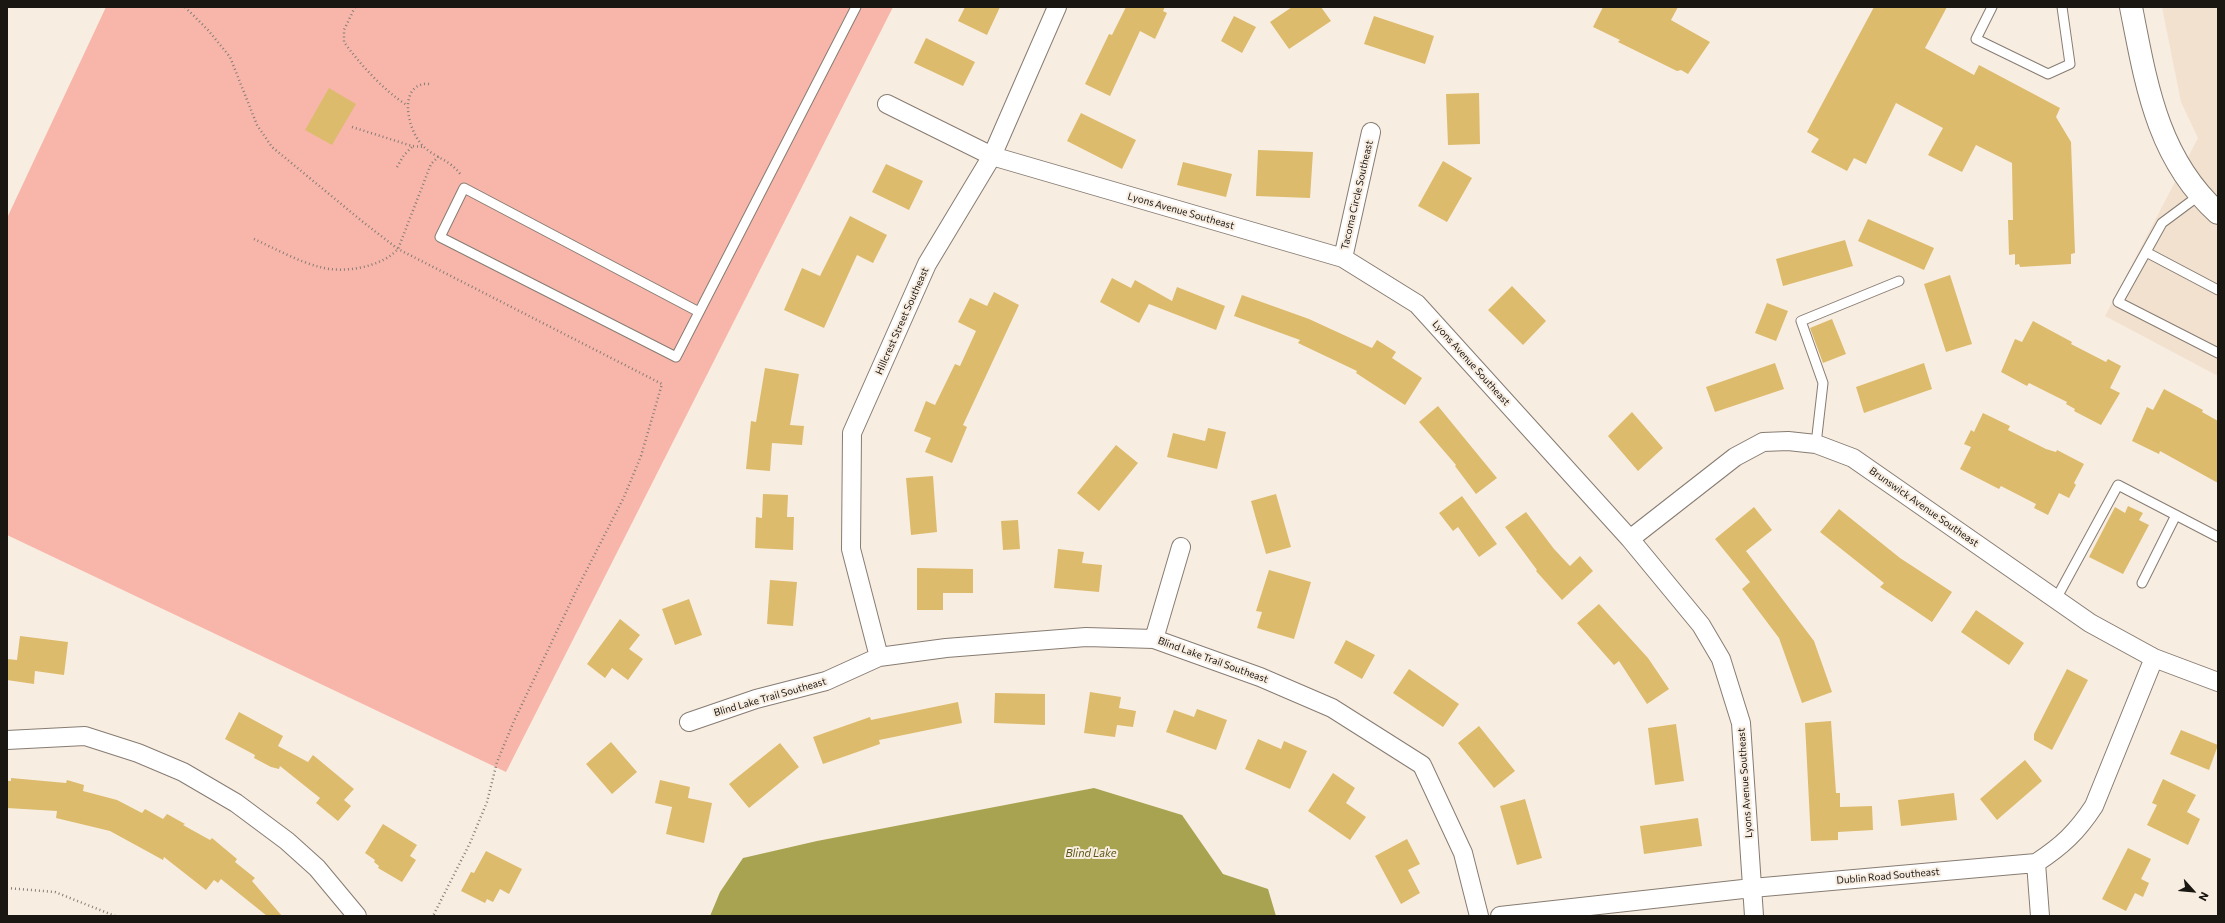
<!DOCTYPE html>
<html>
<head>
<meta charset="utf-8">
<style>
	body { margin:0 }
	#map { position:relative; width:2225px; height:923px; overflow:hidden; background:#f8ede1; font-family:Commissioner,sans-serif }
	canvas { display:block }
	.frame { position:absolute; inset:0; border:8px solid #1a1612; pointer-events:none }
	.north { position:absolute; left:2173px; top:871px; width:40px; height:40px; -webkit-text-stroke:3px #f8ede1; paint-order:stroke; rotate:117deg; font-size:11px; font-weight:700; line-height:16px; text-align:center; color:#1a1612 }
	.north::after { content:''; display:block; margin:auto; width:14px; height:18px; background:#1a1612; clip-path:polygon(50% 0,100% 100%,50% 72%,0 100%) }
</style>
</head>
<body>
<div id="map">
<canvas width="2225" height="923"></canvas>
<div class="frame"></div>
<div class="north">N</div>
</div>
<script>
const g = document.querySelector('canvas').getContext('2d');
g.lineJoin = 'round';
function fillPath(path, color) {
  g.fillStyle = color;
  g.fill(path, 'evenodd');
}
function strokePath(path, color, width, dash) {
  g.strokeStyle = color;
  g.lineWidth = width;
  g.lineCap = dash ? 'butt' : 'round';
  g.setLineDash(dash || []);
  g.stroke(path);
}
function write(font, color, halo, rows, align = 'center') {
  g.font = font + ' Commissioner,sans-serif';
  g.lineWidth = 4;
  g.setLineDash([]);
  g.textBaseline = 'middle';
  g.strokeStyle = halo;
  g.fillStyle = color;
  for (const [text, x, y, turn = 0] of rows) {
    g.save();
    g.translate(x, y);
    g.rotate((+turn || 0) * Math.PI / 180);
    g.textAlign = isNaN(turn) ? turn : align;
    if (halo) g.strokeText(text, 0, 0);
    g.fillText(text, 0, 0);
    g.restore();
  }
}
const built = new Path2D(`
	M 2162,7 L 2218,7 L 2218,376 L 2105,316 L 2198,138 L 2181,102 Z`);
const green = new Path2D(`
	M 106,7 L 893,7 L 506,772 L 7,535 L 7,218 Z`);
const water = new Path2D(`
	M 1094,788 L 1182,815 L 1223,874 L 1268,889 L 1276,916 L 710,916 L 720,892 L 743,858 L 817,841 Z`);
const building = new Path2D(`
	M 965,7 L 1000,7 L 987,35 L 958,21 Z
	M 1126,7 L 1165,7 L 1163,11 L 1167,13 L 1155,39 L 1140,31 L 1110,96 L 1085,84 L 1109,34 L 1112,35 Z
	M 1292,7 L 1321,7 L 1331,21 L 1289,49 L 1270,22 Z
	M 1603,7 L 1678,7 L 1671,20 L 1710,42 L 1688,74 L 1681,70 L 1677,71 L 1618,42 L 1620,40 L 1593,27 Z
	M 1874,7 L 1947,7 L 1925,48 L 1974,75 L 1979,65 L 2060,108 L 2056,117 L 2071,142 L 2075,253 L 2071,254 L 2071,264 L 2020,267 L 2019,264 L 2015,265 L 2015,254 L 2009,255 L 2008,220 L 2013,220 L 2012,163 L 1976,145 L 1962,172 L 1928,155 L 1943,128 L 1896,103 L 1866,164 L 1854,158 L 1847,171 L 1811,152 L 1819,139 L 1807,132 Z
	M 1234,16 L 1256,27 L 1242,53 L 1221,41 Z
	M 1374,16 L 1434,36 L 1425,64 L 1364,44 Z
	M 926,38 L 975,62 L 963,86 L 914,63 Z
	M 329,88 L 356,104 L 332,145 L 305,130 Z
	M 1479,93 L 1480,144 L 1448,145 L 1446,94 Z
	M 1081,113 L 1136,140 L 1122,169 L 1067,141 Z
	M 1258,150 L 1313,152 L 1310,198 L 1256,196 Z
	M 1443,161 L 1472,178 L 1447,222 L 1418,206 Z
	M 1183,162 L 1232,174 L 1226,197 L 1177,185 Z
	M 886,164 L 923,181 L 909,210 L 872,192 Z
	M 850,216 L 887,235 L 873,263 L 857,255 L 824,328 L 784,310 L 802,268 L 820,276 Z
	M 1868,219 L 1934,248 L 1924,270 L 1858,241 Z
	M 1845,240 L 1853,266 L 1783,286 L 1776,259 Z
	M 1950,275 L 1972,344 L 1946,352 L 1924,284 Z
	M 1112,278 L 1131,288 L 1135,280 L 1172,301 L 1177,287 L 1225,306 L 1216,330 L 1149,304 L 1139,323 L 1100,302 Z
	M 1512,286 L 1546,321 L 1523,345 L 1488,310 Z
	M 994,292 L 1019,305 L 963,425 L 967,427 L 952,463 L 925,452 L 931,438 L 914,431 L 926,401 L 935,405 L 955,364 L 960,366 L 976,331 L 958,322 L 970,298 L 987,306 Z
	M 1242,295 L 1309,319 L 1372,348 L 1377,340 L 1396,352 L 1392,358 L 1422,378 L 1405,405 L 1356,373 L 1357,371 L 1298,343 L 1300,340 L 1234,316 Z
	M 1767,303 L 1788,311 L 1776,341 L 1755,333 Z
	M 1832,319 L 1846,354 L 1823,363 L 1810,328 Z
	M 2033,321 L 2072,342 L 2071,344 L 2106,362 L 2108,359 L 2121,366 L 2110,388 L 2120,393 L 2101,425 L 2074,411 L 2075,409 L 2066,404 L 2067,402 L 2029,383 L 2027,386 L 2001,372 L 2015,339 L 2022,342 Z
	M 1775,363 L 1784,389 L 1715,412 L 1706,387 Z
	M 1924,363 L 1932,389 L 1864,413 L 1856,387 Z
	M 765,368 L 799,374 L 790,425 L 804,426 L 802,445 L 772,443 L 770,471 L 746,469 L 751,421 L 756,422 Z
	M 2164,389 L 2203,410 L 2202,412 L 2218,421 L 2218,483 L 2160,451 L 2159,454 L 2132,441 L 2147,407 L 2153,410 Z
	M 1438,406 L 1497,478 L 1476,494 L 1455,466 L 1456,465 L 1419,422 Z
	M 1632,412 L 1663,448 L 1638,471 L 1608,436 Z
	M 1983,413 L 2010,426 L 2008,430 L 2046,449 L 2056,452 L 2057,450 L 2084,464 L 2074,483 L 2076,485 L 2069,498 L 2059,493 L 2048,515 L 2034,508 L 2036,504 L 2001,486 L 1999,489 L 1960,469 L 1971,447 L 1964,444 L 1971,430 L 1974,432 Z
	M 1208,428 L 1226,432 L 1217,469 L 1167,457 L 1173,433 L 1205,441 Z
	M 1116,445 L 1138,463 L 1099,511 L 1077,493 Z
	M 933,476 L 937,532 L 911,535 L 906,478 Z
	M 763,494 L 788,495 L 787,517 L 794,517 L 793,550 L 755,548 L 756,517 L 762,518 Z
	M 1276,494 L 1291,547 L 1266,554 L 1251,501 Z
	M 1462,496 L 1497,544 L 1479,557 L 1458,527 L 1453,531 L 1439,513 Z
	M 2128,506 L 2143,513 L 2139,520 L 2149,525 L 2123,574 L 2089,557 L 2115,507 L 2125,513 Z
	M 1754,507 L 1772,530 L 1746,551 L 1814,641 L 1832,692 L 1802,703 L 1779,638 L 1742,589 L 1750,582 L 1715,539 Z
	M 1839,509 L 1900,558 L 1952,592 L 1932,622 L 1880,587 L 1884,583 L 1820,532 Z
	M 1526,512 L 1554,549 L 1570,566 L 1580,556 L 1593,571 L 1562,600 L 1536,571 L 1537,570 L 1505,527 Z
	M 1018,520 L 1020,549 L 1003,550 L 1001,521 Z
	M 1058,549 L 1084,552 L 1082,563 L 1102,565 L 1099,592 L 1054,588 Z
	M 917,568 L 973,569 L 973,593 L 943,593 L 943,610 L 917,610 Z
	M 1269,570 L 1311,582 L 1294,639 L 1257,628 L 1262,612 L 1256,611 Z
	M 770,580 L 797,582 L 793,626 L 767,624 Z
	M 689,599 L 702,635 L 675,645 L 662,609 Z
	M 1599,604 L 1648,658 L 1669,689 L 1647,704 L 1619,661 L 1614,665 L 1577,623 Z
	M 1976,610 L 2024,643 L 2009,665 L 1961,632 Z
	M 620,619 L 640,635 L 629,649 L 643,659 L 628,680 L 612,668 L 605,678 L 587,664 Z
	M 20,636 L 68,642 L 64,675 L 35,671 L 34,684 L 7,680 L 7,659 L 17,660 Z
	M 1346,640 L 1375,655 L 1362,679 L 1334,663 Z
	M 1409,669 L 1459,704 L 1443,727 L 1393,693 Z
	M 2067,669 L 2088,680 L 2052,750 L 2034,740 L 2034,734 Z
	M 1090,692 L 1121,697 L 1119,708 L 1136,711 L 1133,727 L 1117,725 L 1115,737 L 1084,733 Z
	M 995,693 L 1045,694 L 1045,725 L 994,723 Z
	M 958,702 L 962,723 L 879,740 L 880,744 L 823,764 L 813,737 L 870,717 L 871,720 Z
	M 1197,709 L 1227,720 L 1216,750 L 1166,732 L 1174,710 L 1194,717 Z
	M 239,712 L 283,736 L 278,746 L 308,762 L 313,755 L 354,789 L 344,800 L 351,806 L 338,821 L 316,803 L 320,798 L 280,766 L 279,769 L 271,767 L 254,758 L 255,755 L 225,739 Z
	M 1831,721 L 1836,793 L 1840,793 L 1840,807 L 1872,806 L 1873,830 L 1838,832 L 1838,840 L 1811,841 L 1805,723 Z
	M 1676,724 L 1684,781 L 1655,785 L 1648,728 Z
	M 1479,726 L 1515,771 L 1494,788 L 1458,743 Z
	M 2181,730 L 2218,745 L 2209,770 L 2170,754 Z
	M 1258,739 L 1281,749 L 1284,741 L 1307,751 L 1290,789 L 1245,769 Z
	M 611,742 L 637,772 L 612,794 L 586,764 Z
	M 780,743 L 799,767 L 749,808 L 729,784 Z
	M 2025,760 L 2042,781 L 1997,820 L 1980,799 Z
	M 1333,773 L 1355,788 L 1346,803 L 1366,817 L 1350,840 L 1308,811 Z
	M 11,778 L 66,783 L 67,780 L 84,785 L 83,791 L 117,800 L 142,813 L 145,809 L 163,819 L 167,814 L 185,824 L 183,825 L 210,840 L 212,838 L 237,859 L 235,862 L 255,878 L 252,881 L 282,916 L 267,916 L 221,879 L 218,883 L 214,880 L 206,890 L 164,857 L 163,860 L 110,831 L 56,818 L 57,811 L 7,808 L 7,781 L 11,781 Z
	M 2163,779 L 2196,795 L 2187,812 L 2200,819 L 2188,845 L 2147,825 L 2157,805 L 2152,803 Z
	M 660,780 L 690,787 L 688,798 L 712,803 L 704,843 L 666,834 L 672,807 L 655,803 Z
	M 1954,793 L 1957,820 L 1901,826 L 1898,800 Z
	M 1525,799 L 1542,858 L 1517,865 L 1500,806 Z
	M 1698,818 L 1702,846 L 1644,854 L 1640,826 Z
	M 383,824 L 417,845 L 410,856 L 416,860 L 402,882 L 378,868 L 379,866 L 374,862 L 375,860 L 365,853 Z
	M 1407,839 L 1420,864 L 1408,870 L 1420,893 L 1401,904 L 1375,856 Z
	M 2128,848 L 2151,859 L 2141,879 L 2149,883 L 2143,897 L 2135,893 L 2126,911 L 2102,899 Z
	M 486,851 L 522,869 L 509,894 L 500,889 L 493,902 L 487,899 L 485,903 L 461,891 L 471,872 L 474,873 Z`);
const path = new Path2D(`
	M 185,7 L 208,30 L 230,57 L 257,125 L 272,147 L 363,222 L 398,249 L 662,384 L 641,456 L 624,497 L 577,589 L 514,721 L 497,762 L 487,802 L 470,843 L 433,916
	M 355,7 L 344,30 L 344,42 C 359,63 385,92 407,105
	M 429,84 C 422,83 415,86 411,93 C 403,108 412,136 424,147 C 437,159 449,159 461,175
	M 352,127 L 412,146 L 424,147
	M 397,167 L 404,155 L 412,147
	M 254,239 C 274,248 299,262 320,267 C 343,274 382,267 398,249 L 431,164 L 439,156
	M 7,888 L 55,892 L 115,916`);
const service = new Path2D(`
	M 1992,7 L 1976,39 L 2048,74 L 2070,64 L 2062,7
	M 2201,194 L 2162,223 L 2118,302 L 2218,353
	M 2146,252 L 2218,290
	M 699,312 L 464,188 L 440,237 L 676,357 L 856,7
	M 1816,444 L 1823,383 L 1801,321 L 1899,281
	M 2142,583 L 2176,515
	M 2056,599 L 2118,485 L 2218,537`);
const minor = new Path2D(`
	M 887,104 L 992,156 L 1343,258 L 1417,304 L 1630,539 L 1701,625 L 1721,659 L 1741,723 L 1754,916
	M 1343,258 L 1371,132
	M 1630,539 L 1735,457 L 1763,442 L 1788,441 L 1816,444 L 1853,458 L 2090,623 L 2154,658 L 2218,682
	M 1154,639 L 1181,547
	M 879,657 L 851,549 L 852,433 L 927,264 L 992,156 L 1057,7
	M 689,722 L 756,699 L 826,681 L 879,657 L 946,648 L 1086,637 L 1154,639 L 1260,677 L 1332,708 L 1422,765 L 1463,853 L 1479,916
	M 7,740 L 85,736 L 138,753 L 183,772 L 236,803 L 287,841 L 317,868 L 357,916
	M 2036,863 L 2040,916
	M 1500,916 L 1752,888 L 2036,863 C 2062,846 2077,832 2094,806 L 2154,658`);
const tertiary = new Path2D(`
	M 2131,7 C 2146,83 2157,158 2218,213`);
const streetNames = [
	["Tacoma Circle Southeast",1357,195,-77],
	["Lyons Avenue Southeast",1181,211,16],
	["Hillcrest Street Southeast",902,321,-66],
	["Lyons Avenue Southeast",1471,363,48],
	["Brunswick Avenue Southeast",1924,507,35],
	["Blind Lake Trail Southeast",1213,660,20],
	["Blind Lake Trail Southeast",770,697,-16],
	["Lyons Avenue Southeast",1745,783,-94],
	["Dublin Road Southeast",1888,876,-5]
];
const waterNames = [
	["Blind Lake",1091,853]
];
fillPath(built, '#f2e1cf');
fillPath(green, '#f8b6aa');
fillPath(water, '#a8a350');
fillPath(building, '#ddbb6c');
strokePath(service, '#877c72', 11);
strokePath(minor, '#877c72', 20);
strokePath(tertiary, '#877c72', 24);
strokePath(path, '#847d75', 2.5, [1, 3]);
strokePath(service, '#fff', 9);
strokePath(minor, '#fff', 18);
strokePath(tertiary, '#fff', 22);
write('10px', '#1a1612', '#f8ede1', streetNames);
write('italic 11px', '#5c581a', '#f8ede1', waterNames);
</script>
</body>
</html>
